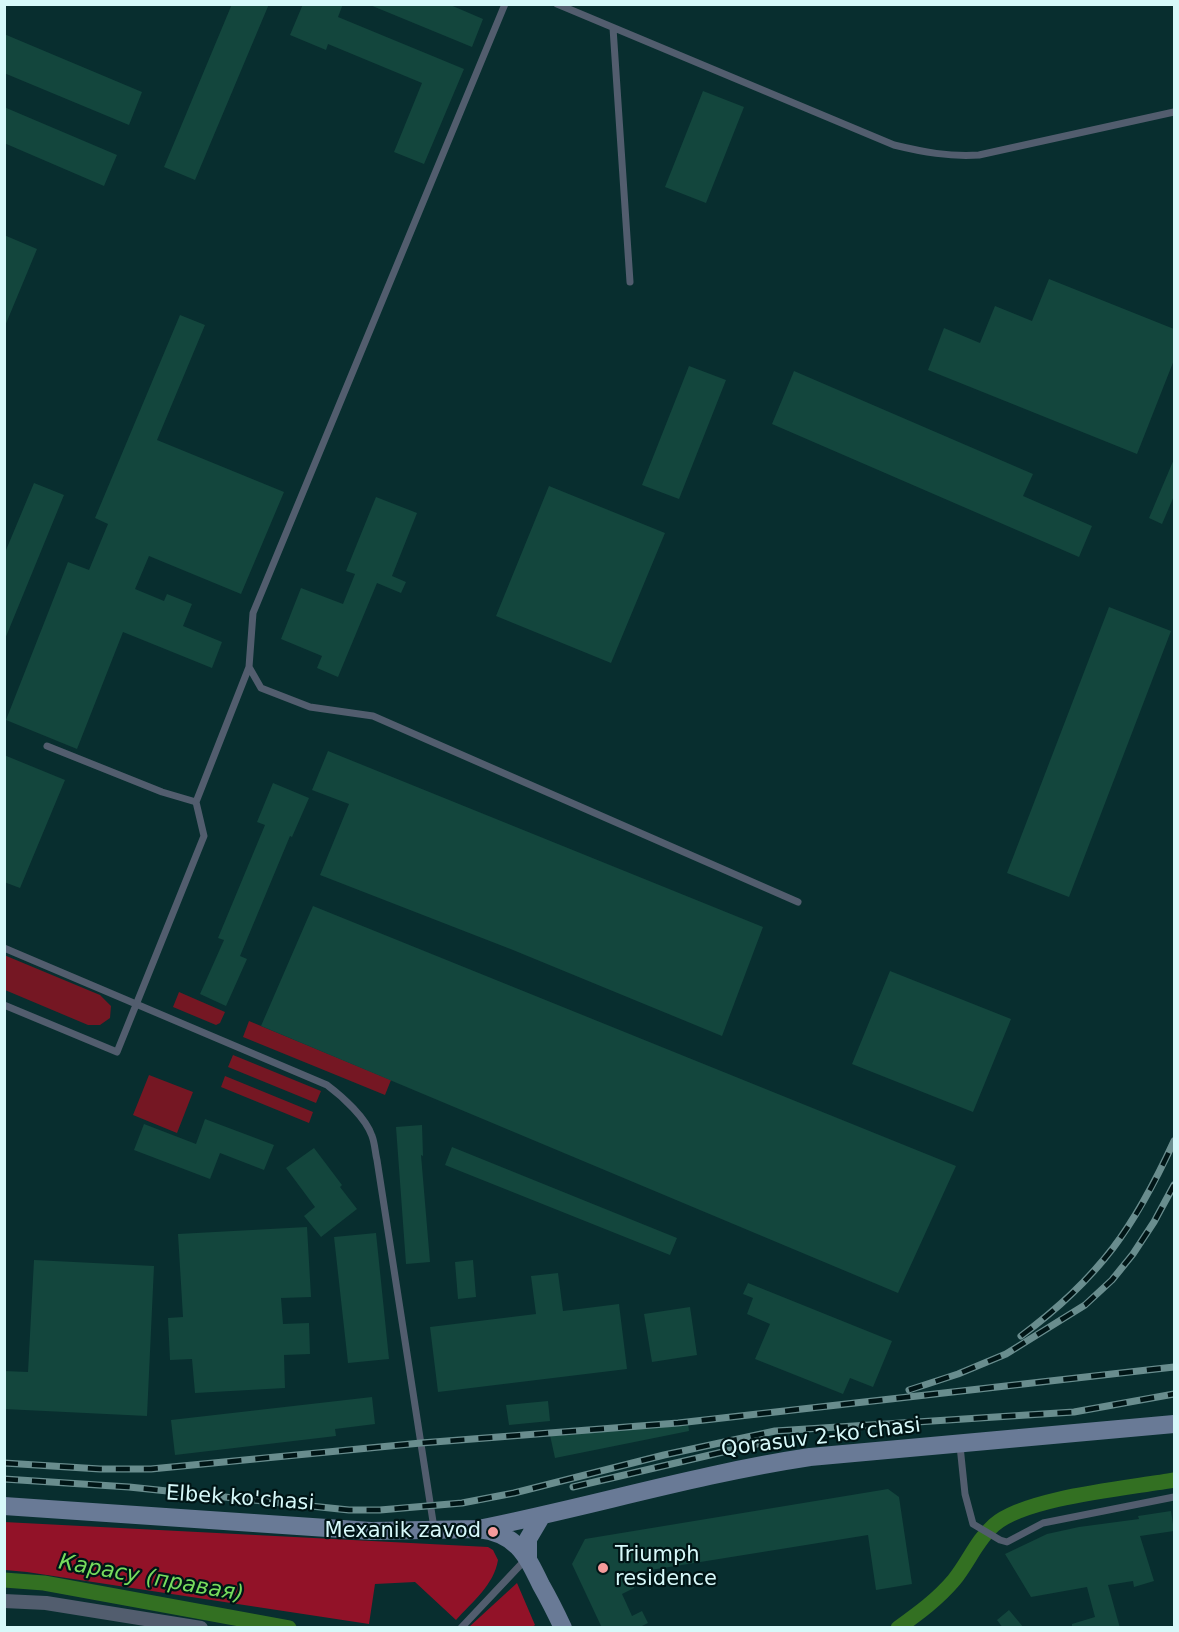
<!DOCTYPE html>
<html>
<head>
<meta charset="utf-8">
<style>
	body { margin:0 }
	#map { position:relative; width:1179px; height:1632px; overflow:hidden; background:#082e2f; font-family:"DejaVu Sans",sans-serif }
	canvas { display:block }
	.frame { position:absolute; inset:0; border:6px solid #d7f9fa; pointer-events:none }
</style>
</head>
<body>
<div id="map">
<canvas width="1179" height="1632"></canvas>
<div class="frame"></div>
</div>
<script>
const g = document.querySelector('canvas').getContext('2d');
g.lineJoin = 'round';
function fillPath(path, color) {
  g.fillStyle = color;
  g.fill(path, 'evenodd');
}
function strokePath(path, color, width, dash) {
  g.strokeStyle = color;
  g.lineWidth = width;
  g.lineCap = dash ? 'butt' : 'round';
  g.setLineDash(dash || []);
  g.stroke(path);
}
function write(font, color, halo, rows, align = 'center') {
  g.font = font + ' "DejaVu Sans",sans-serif';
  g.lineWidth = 4.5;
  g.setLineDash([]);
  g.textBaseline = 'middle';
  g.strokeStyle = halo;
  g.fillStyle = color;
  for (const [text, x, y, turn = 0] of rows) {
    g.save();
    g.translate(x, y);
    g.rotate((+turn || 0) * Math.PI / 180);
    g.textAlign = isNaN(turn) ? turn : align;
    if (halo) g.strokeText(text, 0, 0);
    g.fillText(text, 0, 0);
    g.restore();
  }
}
const green = new Path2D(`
	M 4,955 L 100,995 L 111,1006 L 110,1018 L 100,1025 L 88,1025 L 5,990 Z
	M 179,992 L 225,1012 L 220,1023 L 216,1025 L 173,1007 Z
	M 249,1021 L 391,1080 L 385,1095 L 243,1037 Z
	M 233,1055 L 321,1091 L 316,1103 L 228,1067 Z
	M 149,1075 L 193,1092 L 177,1133 L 133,1115 Z
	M 225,1076 L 313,1112 L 309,1123 L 221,1087 Z`);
const forest = new Path2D(`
	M 4,1522 L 488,1547 L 493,1550 L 498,1560 C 494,1585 472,1602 456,1620 L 415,1582 L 375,1584 L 369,1624 L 27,1572 L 5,1570 Z
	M 517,1583 L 535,1625 L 531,1628 L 469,1627 Z`);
const canal = new Path2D(`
	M 4,1580 L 44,1583 L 289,1628
	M 898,1628 C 919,1613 938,1599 954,1580 C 968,1563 977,1540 994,1525 C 1026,1497 1130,1488 1174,1480`);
const building = new Path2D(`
	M 232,4 L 269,4 L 195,180 L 164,167 Z
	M 303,4 L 343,4 L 338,17 L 464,69 L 424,164 L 394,152 L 422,83 L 328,44 L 326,50 L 290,35 Z
	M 448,4 L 483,19 L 472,47 L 370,5 Z
	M 4,34 L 142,92 L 129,125 L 4,73 Z
	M 703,91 L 744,107 L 706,203 L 665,187 Z
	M 4,107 L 117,155 L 104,186 L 4,143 Z
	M 4,235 L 37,249 L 5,326 L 4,326 Z
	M 1049,279 L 1174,329 L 1174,360 L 1137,454 L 928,370 L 944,328 L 980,343 L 995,306 L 1032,321 Z
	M 180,315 L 205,325 L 157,440 L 284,492 L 241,594 L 149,556 L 135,589 L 164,601 L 167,594 L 192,604 L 183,626 L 222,642 L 212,668 L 123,632 L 77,749 L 6,720 L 68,562 L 89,570 L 108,524 L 95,518 Z
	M 689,366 L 726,380 L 679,499 L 642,485 Z
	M 794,371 L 1033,474 L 1023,496 L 1092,526 L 1079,557 L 772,424 Z
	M 1174,459 L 1174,496 L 1162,524 L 1149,518 Z
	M 34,483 L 64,495 L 5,639 L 4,555 Z
	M 549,486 L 665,533 L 611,663 L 496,616 Z
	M 376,497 L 417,513 L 392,576 L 406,582 L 401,593 L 377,583 L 338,677 L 317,668 L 322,656 L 281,639 L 301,588 L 343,604 L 355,574 L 346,571 Z
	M 1109,607 L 1171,631 L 1069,897 L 1007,873 Z
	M 328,751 L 763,927 L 722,1036 L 513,950 L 320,875 L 349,804 L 312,790 Z
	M 4,755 L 65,780 L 20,888 L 4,882 Z
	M 273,783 L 309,798 L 292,837 L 290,836 L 240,956 L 247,959 L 226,1006 L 200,994 L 224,940 L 218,938 L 265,825 L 257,822 Z
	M 313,906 L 956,1166 L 898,1293 L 261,1026 Z
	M 890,971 L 1011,1019 L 973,1112 L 852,1064 Z
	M 205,1119 L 274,1145 L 264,1170 L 220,1153 L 210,1179 L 134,1150 L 144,1124 L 196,1144 Z
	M 422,1125 L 423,1156 L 421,1155 L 430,1262 L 406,1264 L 396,1127 Z
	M 452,1147 L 677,1238 L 670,1255 L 445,1165 Z
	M 314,1148 L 342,1185 L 340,1187 L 357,1209 L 321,1237 L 304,1216 L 315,1207 L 286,1168 Z
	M 307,1227 L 311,1297 L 281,1298 L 283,1324 L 309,1323 L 310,1354 L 284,1355 L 285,1388 L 195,1393 L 192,1359 L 170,1360 L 168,1318 L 183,1317 L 178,1234 Z
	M 376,1233 L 389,1359 L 348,1363 L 334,1237 Z
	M 34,1260 L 154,1266 L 147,1416 L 4,1409 L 4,1371 L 28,1372 Z
	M 473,1260 L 476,1297 L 458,1299 L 455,1262 Z
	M 558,1273 L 563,1311 L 619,1304 L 627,1369 L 438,1392 L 430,1327 L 536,1314 L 531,1276 Z
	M 748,1283 L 892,1341 L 873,1387 L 850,1378 L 843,1394 L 755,1359 L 770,1324 L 747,1314 L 753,1298 L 743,1294 Z
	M 690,1307 L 697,1355 L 652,1362 L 644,1314 Z
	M 372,1397 L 375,1424 L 335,1429 L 336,1436 L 175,1455 L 171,1420 Z
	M 548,1401 L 550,1421 L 509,1425 L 506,1405 Z
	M 688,1424 L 689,1431 L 555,1458 L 550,1435 Z
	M 888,1489 L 899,1497 L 912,1584 L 876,1590 L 868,1535 L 632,1573 L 634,1588 L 622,1594 L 632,1616 L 642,1611 L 648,1623 L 638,1628 L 602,1628 L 572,1564 L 585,1539 Z
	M 1171,1511 L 1174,1531 L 1140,1536 L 1154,1581 L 1134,1587 L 1133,1581 L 1108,1585 L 1120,1628 L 1072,1628 L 1072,1624 L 1095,1617 L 1087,1587 L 1031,1597 L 1005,1554 L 1047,1534 L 1079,1527 L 1139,1519 L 1138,1516 Z
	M 1009,1610 L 1024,1628 L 1003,1628 L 997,1620 Z`);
const lane = new Path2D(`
	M 505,4 L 253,613 L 249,667 L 261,688 L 310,707 L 373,716 L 798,902
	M 557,4 L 894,145 C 923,152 949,157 979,155 L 1174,112
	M 613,28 L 630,282
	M 47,746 L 162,792 L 196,802 L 249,667
	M 4,948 L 327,1085 C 343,1097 366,1118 372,1136 C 375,1144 375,1152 377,1160 L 434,1528
	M 4,1005 L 117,1052 L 204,836 L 196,802
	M 960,1446 L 965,1494 L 973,1524 L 1000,1540 L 1007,1542 L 1043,1523 L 1174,1497
	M 461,1628 L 526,1559`);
const street = new Path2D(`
	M 4,1601 L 46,1603 L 201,1628`);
const secondary = new Path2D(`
	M 4,1506 L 371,1531 L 478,1529 C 516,1533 526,1554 541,1585 C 549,1599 556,1613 563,1628
	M 478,1529 C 589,1507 697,1474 810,1457 L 1174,1424
	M 528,1557 L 528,1539 L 541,1517`);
const rail = new Path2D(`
	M 1021,1336 C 1055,1311 1087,1282 1113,1248 C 1138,1215 1157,1178 1174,1141
	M 909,1390 L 958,1374 L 1006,1354 L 1085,1305 L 1112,1280 L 1133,1254 L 1154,1222 L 1174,1185
	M 4,1463 L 100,1469 L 151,1469 L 421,1443 L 678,1423 L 1174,1367
	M 4,1479 L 129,1487 L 349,1510 L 380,1510 L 462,1503 L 514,1493 L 664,1455 L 775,1431 L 1074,1412 L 1174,1394
	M 573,1487 L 757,1444`);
const markers = [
	[493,1532,6,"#f59b9b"],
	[603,1568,6,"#f59b9b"]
];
const streetNames = [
	["Qorasuv 2-koʻchasi",821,1438,-7],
	["Elbek ko'chasi",240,1499,4]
];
const poiNames = [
	["Mexanik zavod",481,1532],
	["Triumph",615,1556,"left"],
	["residence",615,1580,"left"]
];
const waterNames = [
	["Карасу (правая)",151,1579,10]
];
fillPath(green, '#751723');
fillPath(forest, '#921228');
strokePath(canal, '#337022', 15);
fillPath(building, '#13463d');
strokePath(lane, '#525d6e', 7);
strokePath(street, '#525d6e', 14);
strokePath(secondary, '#697a96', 18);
strokePath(rail, '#698d8e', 7);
strokePath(rail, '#001516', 4.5, [14]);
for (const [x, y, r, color] of markers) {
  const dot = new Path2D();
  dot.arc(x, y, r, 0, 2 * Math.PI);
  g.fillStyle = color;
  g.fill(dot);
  strokePath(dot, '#001516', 2);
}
write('21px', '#d7f9fa', '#001516', streetNames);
write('21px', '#d7f9fa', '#001516', poiNames, 'right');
write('italic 22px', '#77dc5d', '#001516', waterNames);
</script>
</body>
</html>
